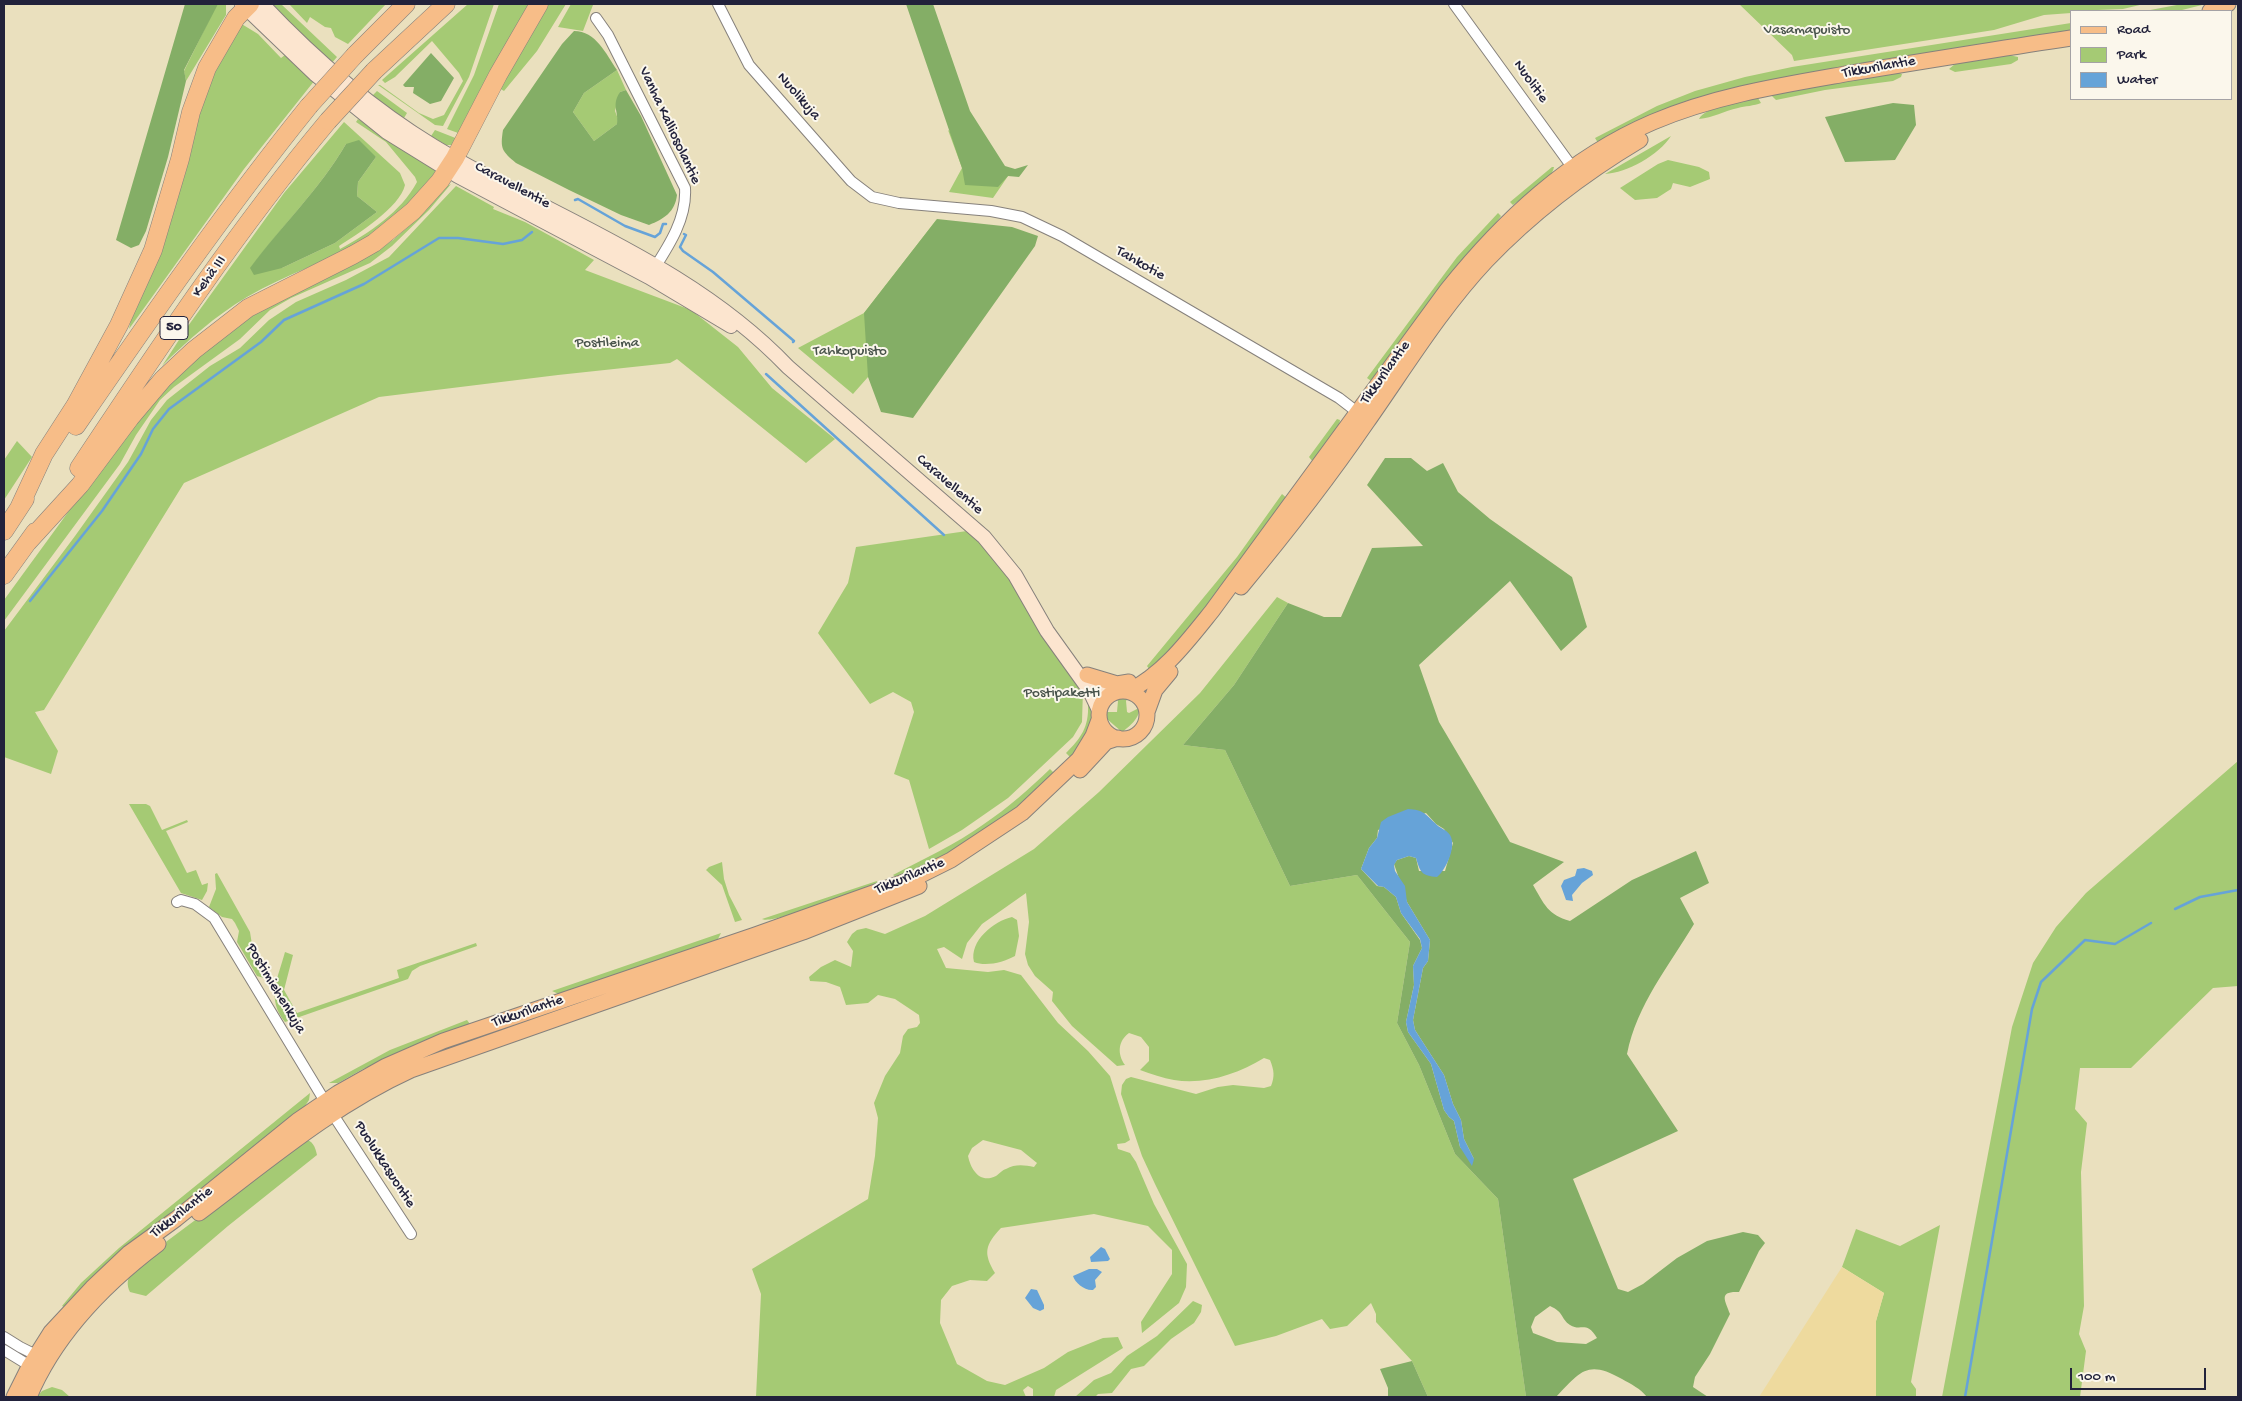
<!DOCTYPE html>
<html>
<head>
<meta charset="utf-8">
<style>
	body { margin:0 }
	#map { position:relative; width:2242px; height:1401px; overflow:hidden; background:#eae0be; font-family:"Gochi Hand",sans-serif }
	canvas { display:block }
	.frame { position:absolute; inset:0; border:5px solid #22223b; pointer-events:none }
	.legend { position:absolute; left:2070px; top:10px; width:162px; height:90px; box-sizing:border-box; background:#fbf7ec; border:1px solid #a4a2a5; margin:0; padding:6px 9px; list-style:none; font-size:15px; color:#22223b }
	.legend li { display:flex; align-items:center; gap:10px; height:25px }
	.legend b { width:25px; border:1px solid #a4a2a5 }
	.scale { position:absolute; left:2070px; top:1368px; width:136px; height:22px; box-sizing:border-box; border:2px solid #22223b; border-top:0; padding-left:6px; font-size:15px; line-height:18px; white-space:nowrap; color:#22223b; -webkit-text-stroke:4px #fbf7ec; paint-order:stroke }
</style>
</head>
<body>
<div id="map">
<canvas width="2242" height="1401"></canvas>
<div class="frame"></div>
<ul class="legend">
<li><b style="height:6px;background:#f7bd88"></b>Road</li>
<li><b style="height:14px;background:#a5ca74"></b>Park</li>
<li><b style="height:14px;background:#66a3d8"></b>Water</li>
</ul>
<div class="scale">100 m</div>
</div>
<script>
const g = document.querySelector('canvas').getContext('2d');
g.lineJoin = 'round';
function fillPath(path, color) {
  g.fillStyle = color;
  g.fill(path, 'evenodd');
}
function strokePath(path, color, width, dash) {
  g.strokeStyle = color;
  g.lineWidth = width;
  g.lineCap = dash ? 'butt' : 'round';
  g.setLineDash(dash || []);
  g.stroke(path);
}
function write(font, color, halo, rows, align = 'center') {
  g.font = font + ' "Gochi Hand",sans-serif';
  g.lineWidth = 4;
  g.setLineDash([]);
  g.textBaseline = 'middle';
  g.strokeStyle = halo;
  g.fillStyle = color;
  for (const [text, x, y, turn = 0] of rows) {
    g.save();
    g.translate(x, y);
    g.rotate((+turn || 0) * Math.PI / 180);
    g.textAlign = isNaN(turn) ? turn : align;
    if (halo) g.strokeText(text, 0, 0);
    g.fillText(text, 0, 0);
    g.restore();
  }
}
const green = new Path2D(`
	M 217,4 L 226,4 L 226,15 L 186,81 L 184,71 Z
	M 268,4 L 281,4 L 337,57 L 330,65 Z
	M 289,4 L 386,4 L 348,44 L 335,37 L 331,28 L 325,27 L 310,17 L 307,23 Z
	M 468,4 L 494,4 L 469,77 L 443,126 L 435,125 L 378,85 L 380,85 L 419,113 L 433,119 L 444,115 L 463,81 L 459,73 L 432,41 L 395,77 L 385,83 L 382,80 Z
	M 499,4 L 533,4 L 461,134 L 447,129 L 474,75 Z
	M 546,4 L 566,4 L 537,51 L 504,91 L 499,88 Z
	M 571,4 L 593,5 L 583,31 L 558,27 Z
	M 1739,4 L 2144,4 L 2123,9 L 2071,11 L 2071,13 L 2044,15 L 1994,30 L 1794,61 L 1792,55 Z
	M 2182,4 L 2206,4 L 2178,11 L 2145,11 Z
	M 240,23 L 258,34 L 281,58 L 285,55 L 315,80 L 244,169 L 129,329 L 133,310 L 201,98 Z
	M 2071,23 L 2071,31 L 1772,80 L 1600,146 L 1595,138 L 1657,106 L 1695,91 L 1745,77 L 1792,67 Z
	M 2009,55 L 2018,57 L 2018,60 L 2011,64 L 1955,72 L 1949,69 L 1955,64 Z
	M 617,70 L 626,90 L 620,92 L 615,111 L 618,119 L 617,124 L 594,141 L 573,112 L 584,93 Z
	M 1896,72 L 1902,74 L 1901,77 L 1893,81 L 1825,90 L 1776,100 L 1771,95 L 1774,93 Z
	M 377,91 L 407,113 L 404,118 L 371,97 Z
	M 1758,98 L 1761,103 C 1754,106 1745,106 1738,108 C 1724,111 1713,118 1699,119 C 1704,107 1745,100 1758,98 Z
	M 358,119 L 429,164 L 436,170 C 423,193 394,225 371,238 C 331,260 286,274 247,297 C 215,316 188,340 162,366 L 188,326 L 284,193 L 344,122 L 400,173 L 405,185 C 400,207 358,234 339,246 L 340,249 C 369,233 401,212 417,182 L 415,177 L 386,142 L 356,122 ZM 346,144 L 376,157 L 358,182 L 357,196 L 377,212 L 335,243 L 282,268 L 251,268 C 281,226 320,189 346,144 Z
	M 435,130 L 458,139 L 454,145 L 446,145 L 431,136 Z
	M 948,130 L 1008,176 L 993,198 L 949,192 L 962,168 Z
	M 1671,136 C 1659,155 1627,173 1605,174 Z
	M 1668,160 L 1699,167 L 1709,172 L 1710,179 L 1690,187 L 1673,183 L 1671,189 L 1657,198 L 1635,200 L 1620,188 L 1658,164 Z
	M 1552,167 L 1554,167 C 1551,183 1526,195 1513,205 L 1510,202 Z
	M 451,184 L 429,210 L 392,246 L 370,263 L 291,298 L 270,310 L 240,339 L 174,387 L 160,400 L 136,435 L 120,464 L 4,621 L 4,600 L 117,445 L 169,381 L 258,310 L 309,283 L 367,257 L 393,240 L 409,226 L 445,187 Z
	M 456,186 L 494,207 L 493,209 L 525,222 L 594,260 L 585,270 L 691,310 L 738,347 L 772,388 L 835,439 L 806,463 L 677,359 L 670,363 L 558,375 L 379,397 L 184,483 L 44,710 L 35,712 L 58,751 L 51,774 L 4,757 L 4,631 L 75,536 L 128,462 L 151,420 L 167,400 L 210,366 L 240,348 L 269,320 L 296,302 L 346,280 L 389,257 Z
	M 1498,213 L 1501,216 L 1374,383 L 1367,378 L 1457,257 Z
	M 937,219 L 868,377 L 853,394 L 798,348 L 864,313 Z
	M 1337,419 L 1340,420 L 1339,426 L 1313,462 L 1309,457 Z
	M 17,441 L 32,457 L 4,500 L 4,460 Z
	M 1282,494 L 1289,500 L 1175,651 L 1149,669 L 1147,666 L 1237,557 Z
	M 967,531 L 990,553 L 1014,584 L 1044,639 L 1083,689 L 1082,722 L 1073,737 L 1008,798 L 962,830 L 929,849 L 909,780 L 894,774 L 914,712 L 911,702 L 893,692 L 870,704 L 818,633 L 848,583 L 856,547 Z
	M 1277,597 L 1288,603 L 1234,685 L 1183,745 L 1225,750 L 1290,886 L 1357,875 L 1410,942 L 1397,1023 L 1419,1065 L 1455,1154 L 1498,1199 L 1526,1397 L 1428,1397 L 1412,1361 L 1376,1322 L 1376,1314 L 1371,1303 L 1347,1326 L 1330,1329 L 1322,1319 L 1276,1336 L 1235,1346 L 1155,1184 L 1142,1156 L 1121,1094 L 1122,1085 L 1126,1079 L 1131,1077 L 1196,1094 L 1218,1087 L 1233,1085 L 1264,1088 L 1271,1086 C 1275,1076 1274,1070 1270,1060 L 1264,1058 C 1238,1074 1205,1085 1174,1080 C 1163,1078 1151,1074 1140,1070 L 1149,1061 L 1149,1047 L 1141,1037 L 1129,1033 C 1118,1041 1117,1054 1125,1065 L 1117,1066 L 1072,1026 L 1052,1001 L 1053,992 L 1035,976 L 1028,965 L 1025,954 L 1029,922 L 1026,893 L 982,924 L 967,943 L 962,959 L 944,947 L 937,949 L 946,968 L 988,972 L 1004,970 L 1021,975 L 1058,1023 L 1088,1051 L 1110,1076 L 1130,1140 L 1125,1143 L 1117,1144 L 1118,1149 L 1130,1153 L 1136,1162 L 1154,1204 L 1187,1264 L 1186,1287 L 1179,1303 L 1142,1333 L 1141,1322 L 1172,1274 L 1172,1250 L 1148,1226 L 1094,1214 L 1001,1228 C 985,1245 983,1253 995,1273 L 987,1281 L 970,1280 L 952,1286 L 941,1300 L 940,1323 L 957,1364 L 987,1381 L 1005,1385 L 1044,1368 L 1068,1352 L 1103,1338 L 1118,1337 L 1123,1348 L 1056,1390 L 1054,1397 L 1033,1397 L 1033,1389 L 1028,1386 L 1023,1390 L 1026,1397 L 756,1397 L 761,1294 L 752,1269 L 868,1199 L 875,1156 L 878,1118 L 874,1103 L 885,1076 L 900,1053 L 903,1036 L 908,1029 L 917,1027 L 920,1023 L 919,1015 L 895,999 L 878,995 L 868,1003 L 846,1005 L 840,987 L 826,982 L 810,981 L 809,977 L 821,967 L 835,960 L 851,967 L 853,951 L 847,942 L 852,934 L 857,930 L 866,928 L 885,934 L 925,916 L 1034,849 L 1099,792 L 1200,693 ZM 983,1140 L 1021,1150 L 1037,1163 L 1034,1167 C 1024,1165 1015,1164 1006,1169 C 1002,1170 999,1174 996,1176 C 980,1184 971,1170 968,1156 L 972,1148 Z
	M 1125,697 L 1128,698 L 1126,701 L 1127,712 L 1129,713 L 1139,708 C 1141,717 1128,728 1122,732 L 1107,719 L 1106,712 L 1117,712 L 1118,701 L 1116,699 Z
	M 1091,703 C 1096,723 1084,744 1070,757 L 1066,753 C 1081,738 1089,727 1088,705 Z
	M 2238,761 L 2238,986 L 2213,988 L 2131,1068 L 2080,1068 L 2075,1109 L 2087,1123 L 2081,1172 L 2084,1306 L 2079,1334 L 2086,1351 L 2080,1397 L 1942,1397 L 2012,1027 L 2033,963 L 2056,927 L 2086,893 Z
	M 1050,769 L 1054,773 L 1002,822 L 926,868 L 896,877 L 893,875 C 924,859 956,844 984,824 C 1008,808 1029,789 1050,769 Z
	M 129,804 L 146,804 L 150,806 L 162,830 L 187,820 L 188,822 L 166,831 L 187,873 L 196,870 L 202,885 L 208,883 L 207,891 L 202,900 L 181,893 Z
	M 722,862 L 724,879 L 729,895 L 742,920 L 735,922 L 722,885 L 706,870 L 709,867 Z
	M 217,873 L 250,932 L 253,951 L 264,978 L 257,976 L 237,942 L 239,931 L 235,923 L 232,919 L 222,917 L 209,907 L 216,889 L 215,874 Z
	M 877,881 L 876,886 C 859,891 772,925 762,919 Z
	M 1012,917 L 1017,920 L 1019,936 L 1015,956 C 1004,962 986,967 974,962 C 969,941 994,921 1012,917 Z
	M 721,933 L 717,941 L 561,995 L 552,991 Z
	M 476,943 L 477,946 L 420,966 L 412,971 L 408,979 L 285,1022 C 266,999 278,978 285,952 L 293,955 L 284,990 L 297,1013 L 399,978 L 397,970 Z
	M 467,1020 L 470,1024 L 363,1069 L 338,1083 L 329,1083 L 390,1050 Z
	M 310,1093 L 309,1100 L 303,1109 L 64,1307 L 62,1306 L 81,1283 L 119,1248 Z
	M 304,1139 C 313,1141 315,1146 317,1155 L 228,1226 L 146,1296 L 130,1292 C 123,1278 134,1269 143,1259 Z
	M 1940,1225 L 1911,1382 L 1916,1389 L 1916,1397 L 1876,1397 L 1876,1321 L 1884,1293 L 1842,1267 L 1856,1229 L 1900,1246 Z
	M 1193,1301 L 1202,1305 L 1201,1312 L 1194,1323 L 1171,1339 L 1144,1366 L 1131,1369 L 1112,1393 L 1098,1394 L 1095,1397 L 1075,1397 L 1094,1380 L 1111,1373 L 1127,1356 L 1157,1336 Z
	M 52,1387 L 62,1390 L 70,1397 L 37,1397 L 42,1391 Z`);
const forest = new Path2D(`
	M 185,4 L 218,4 L 184,70 L 186,81 L 168,157 L 146,231 L 139,245 L 131,248 L 116,240 Z
	M 906,4 L 933,4 L 970,111 L 1005,166 L 1015,169 L 1028,165 L 1019,177 L 1008,176 L 998,187 L 965,185 L 962,168 Z
	M 574,31 C 596,31 606,54 617,70 L 584,93 L 573,112 L 594,141 L 617,124 C 619,111 611,106 620,92 L 626,90 L 641,116 L 677,195 C 675,212 664,219 649,225 L 621,215 L 569,190 L 516,163 C 502,151 500,149 503,130 L 562,44 Z
	M 431,53 L 454,78 L 441,101 L 430,104 L 413,93 L 414,87 L 405,87 L 403,85 Z
	M 1893,103 L 1914,105 L 1916,125 L 1895,160 L 1845,162 L 1825,117 Z
	M 359,140 L 376,157 L 358,182 L 357,196 L 377,212 L 335,243 L 282,268 L 254,275 L 250,268 C 281,226 320,189 346,144 Z
	M 937,219 L 1012,227 L 1038,236 L 1035,246 L 913,418 L 881,412 L 868,377 L 864,313 Z
	M 1385,458 L 1411,458 L 1427,471 L 1443,463 L 1458,492 L 1490,519 L 1572,577 L 1587,627 L 1561,651 L 1510,581 L 1419,665 L 1439,722 L 1510,842 L 1564,862 L 1533,885 C 1544,904 1548,915 1570,921 L 1632,880 L 1696,851 L 1709,883 L 1680,898 L 1694,924 C 1669,966 1637,1004 1627,1054 L 1678,1131 L 1573,1179 L 1618,1289 L 1628,1292 L 1643,1284 L 1677,1258 L 1707,1241 L 1743,1232 L 1758,1235 L 1765,1243 L 1759,1251 L 1739,1292 C 1718,1291 1725,1300 1730,1314 L 1710,1354 L 1695,1377 L 1693,1387 L 1708,1397 L 1647,1397 C 1641,1389 1631,1384 1622,1379 C 1587,1359 1580,1372 1556,1397 L 1526,1397 L 1498,1199 L 1455,1154 L 1419,1065 L 1397,1023 L 1410,942 L 1357,875 L 1290,886 L 1225,750 L 1183,745 L 1234,685 L 1288,603 L 1324,617 L 1341,617 L 1372,548 L 1423,546 L 1367,485 ZM 1426,813 L 1436,824 L 1444,829 L 1453,843 L 1445,871 L 1419,871 L 1416,858 L 1409,856 L 1397,860 L 1394,864 L 1407,902 L 1430,940 L 1428,961 L 1423,968 L 1413,1020 L 1415,1030 L 1444,1075 L 1453,1104 L 1461,1120 L 1464,1139 L 1474,1159 L 1460,1147 L 1454,1121 L 1449,1117 L 1444,1110 L 1431,1064 L 1408,1032 L 1406,1022 L 1414,985 L 1413,966 L 1422,948 L 1420,940 L 1401,913 L 1396,897 L 1384,887 L 1377,886 L 1361,869 L 1369,848 L 1377,838 L 1378,830 ZM 1550,1306 C 1564,1312 1561,1319 1570,1325 C 1581,1332 1586,1320 1597,1338 L 1586,1344 L 1557,1342 L 1533,1333 L 1531,1327 L 1535,1317 Z
	M 1412,1361 L 1428,1397 L 1388,1397 L 1388,1388 L 1380,1369 Z`);
const sand = new Path2D(`
	M 1842,1267 L 1884,1293 L 1876,1321 L 1876,1397 L 1759,1397 Z`);
const water = new Path2D(`
	M 1408,809 C 1424,810 1424,813 1435,823 C 1439,828 1446,829 1450,835 C 1457,846 1446,870 1437,877 C 1422,876 1420,872 1416,858 L 1409,856 L 1397,860 L 1394,865 L 1395,871 L 1405,886 L 1407,902 L 1430,940 L 1428,961 L 1423,968 L 1413,1020 L 1415,1030 L 1444,1075 L 1453,1104 L 1461,1120 L 1464,1139 L 1474,1159 L 1472,1166 L 1460,1147 L 1454,1121 L 1449,1117 L 1444,1110 L 1431,1064 L 1408,1032 L 1406,1022 L 1414,985 L 1413,966 L 1422,948 L 1420,939 L 1401,913 L 1396,897 L 1384,887 L 1378,886 L 1361,869 L 1369,848 L 1377,838 L 1381,822 L 1388,817 Z
	M 1584,868 L 1592,871 L 1593,875 L 1582,883 L 1572,895 L 1573,901 L 1566,900 L 1561,886 L 1564,880 L 1575,876 L 1577,869 Z
	M 1101,1247 L 1105,1249 L 1110,1259 L 1108,1261 L 1091,1262 L 1090,1257 Z
	M 1089,1269 L 1097,1269 L 1102,1272 L 1095,1280 L 1096,1287 L 1093,1290 C 1085,1291 1075,1283 1073,1276 Z
	M 1031,1289 L 1037,1290 L 1044,1305 L 1044,1309 L 1040,1311 L 1033,1308 L 1025,1298 Z`);
const stream = new Path2D(`
	M 575,200 L 578,199 L 625,226 L 655,237 L 660,233 L 663,224 L 666,224
	M 684,234 L 686,235 L 680,247 L 683,251 L 713,272 L 794,341 L 793,342
	M 766,374 L 944,535
	M 30,601 L 102,511 L 141,454 L 153,429 L 169,409 L 261,342 L 284,320 L 364,284 L 439,238 L 458,238 L 503,244 L 522,240 L 532,232
	M 2175,909 L 2200,897 L 2238,890
	M 1965,1397 L 2032,1009 L 2041,982 L 2085,940 L 2115,944 L 2151,923`);
const street = new Path2D(`
	M 718,4 L 749,65 L 851,181 L 872,197 L 899,203 L 991,211 L 1022,217 L 1062,236 L 1339,398 L 1361,415
	M 1454,4 L 1575,171
	M 596,18 L 608,35 L 685,188 C 687,219 668,247 652,272
	M 177,902 L 181,900 L 195,904 L 214,918 L 332,1113 L 411,1234
	M 4,1337 L 20,1347 L 42,1358
	M 4,1350 L 35,1369`);
const secondary = new Path2D(`
	M 242,4 L 315,74 L 387,132 L 458,176 L 649,277 L 731,326
	M 262,4 C 313,58 369,107 433,146 C 552,218 690,264 788,367 L 984,537 L 1015,575 L 1047,631 L 1090,691 L 1099,710
	M 1087,676 L 1104,688 L 1116,691`);
const primary = new Path2D(`
	M 2210,11 L 2228,4
	M 1241,587 C 1285,534 1328,479 1367,422 C 1405,368 1441,309 1486,261 C 1532,213 1583,174 1640,140
	M 1087,675 L 1117,684 L 1129,682
	M 1129,691 C 1164,673 1187,642 1212,611 L 1447,290 C 1503,220 1569,158 1653,122 C 1717,95 1783,85 1851,73 C 1924,61 1997,49 2071,38
	M1099 715a24 24 0 1 1 48 0a24 24 0 1 1-48 0Z
	M 1147,712 L 1155,690 L 1170,672
	M 1080,770 L 1106,742 L 1118,738
	M 199,1213 C 267,1162 332,1106 411,1070 L 803,932 L 919,886
	M 14,1397 L 29,1367 L 51,1332 L 92,1288 L 129,1253 L 176,1219 L 297,1121 L 338,1093 L 386,1066 L 443,1041 L 755,935 L 915,878 L 951,860 L 1022,813 L 1079,759 L 1093,736 L 1099,720
	M 29,1397 C 55,1335 105,1284 158,1244`);
const highway = new Path2D(`
	M 355,55 L 406,4
	M 374,71 L 446,4
	M 76,426 C 151,317 226,209 309,106
	M 79,468 C 158,349 237,230 328,121
	M 19,508 L 44,454 L 75,406 L 119,325 L 153,250 L 180,159 L 191,112 L 207,68 L 236,18 L 250,4
	M 4,531 L 25,499
	M 28,542 L 80,485 L 130,418 L 163,379 L 194,350 L 248,308 L 353,255 L 374,243 L 413,211 L 440,181 L 455,158 L 498,75 L 539,4
	M 4,575 L 35,532`);
const highwayBridge = new Path2D(`
	M 309,106 L 355,55
	M 328,121 L 374,71`);
const shields = [
	[174,328,28]
];
const shieldNames = [
	["50",174,328]
];
const parkNames = [
	["Vasamapuisto",1807,31],
	["Postileima",607,344],
	["Tahkopuisto",850,352],
	["Postipaketti",1062,694]
];
const streetNames = [
	["Tikkurilantie",1879,68,-10],
	["Nuolitie",1530,82,54],
	["Nuolikuja",798,97,49],
	["Vanha Kalliosolantie",669,126,65],
	["Caravellentie",512,186,28],
	["Tahkotie",1140,264,30],
	["Kehä III",210,277,-54],
	["Tikkurilantie",1386,373,-54],
	["Caravellentie",949,485,41],
	["Tikkurilantie",910,877,-23],
	["Postimiehenkuja",275,989,59],
	["Tikkurilantie",528,1012,-19],
	["Puolukkasuontie",384,1165,57],
	["Tikkurilantie",182,1213,-38]
];
fillPath(green, '#a5ca74');
fillPath(forest, '#84ae66');
fillPath(sand, '#eeda9e');
fillPath(water, '#66a3d8');
strokePath(stream, '#66a3d8', 2.5);
strokePath(street, '#86817c', 12);
strokePath(secondary, '#86817c', 16);
strokePath(primary, '#86817c', 17);
strokePath(highway, '#86817c', 19);
strokePath(street, '#fff', 10);
strokePath(secondary, '#fce5cf', 14);
strokePath(primary, '#f7bd88', 15);
strokePath(highway, '#f7bd88', 18);
strokePath(highwayBridge, '#86817c', 19, []);
strokePath(highwayBridge, '#f7bd88', 18);
for (const [x, y, w] of shields) {
  const box = new Path2D();
  box.roundRect(x - w / 2, y - 11.5, w, 23, 4);
  g.fillStyle = '#fbf7ec';
  g.fill(box);
  strokePath(box, '#22223b', 1);
}
write('bold 14px', '#22223b', null, shieldNames);
write('15px', '#49544c', '#fbf7ec', parkNames);
write('15px', '#22223b', '#fbf7ec', streetNames);
</script>
</body>
</html>
